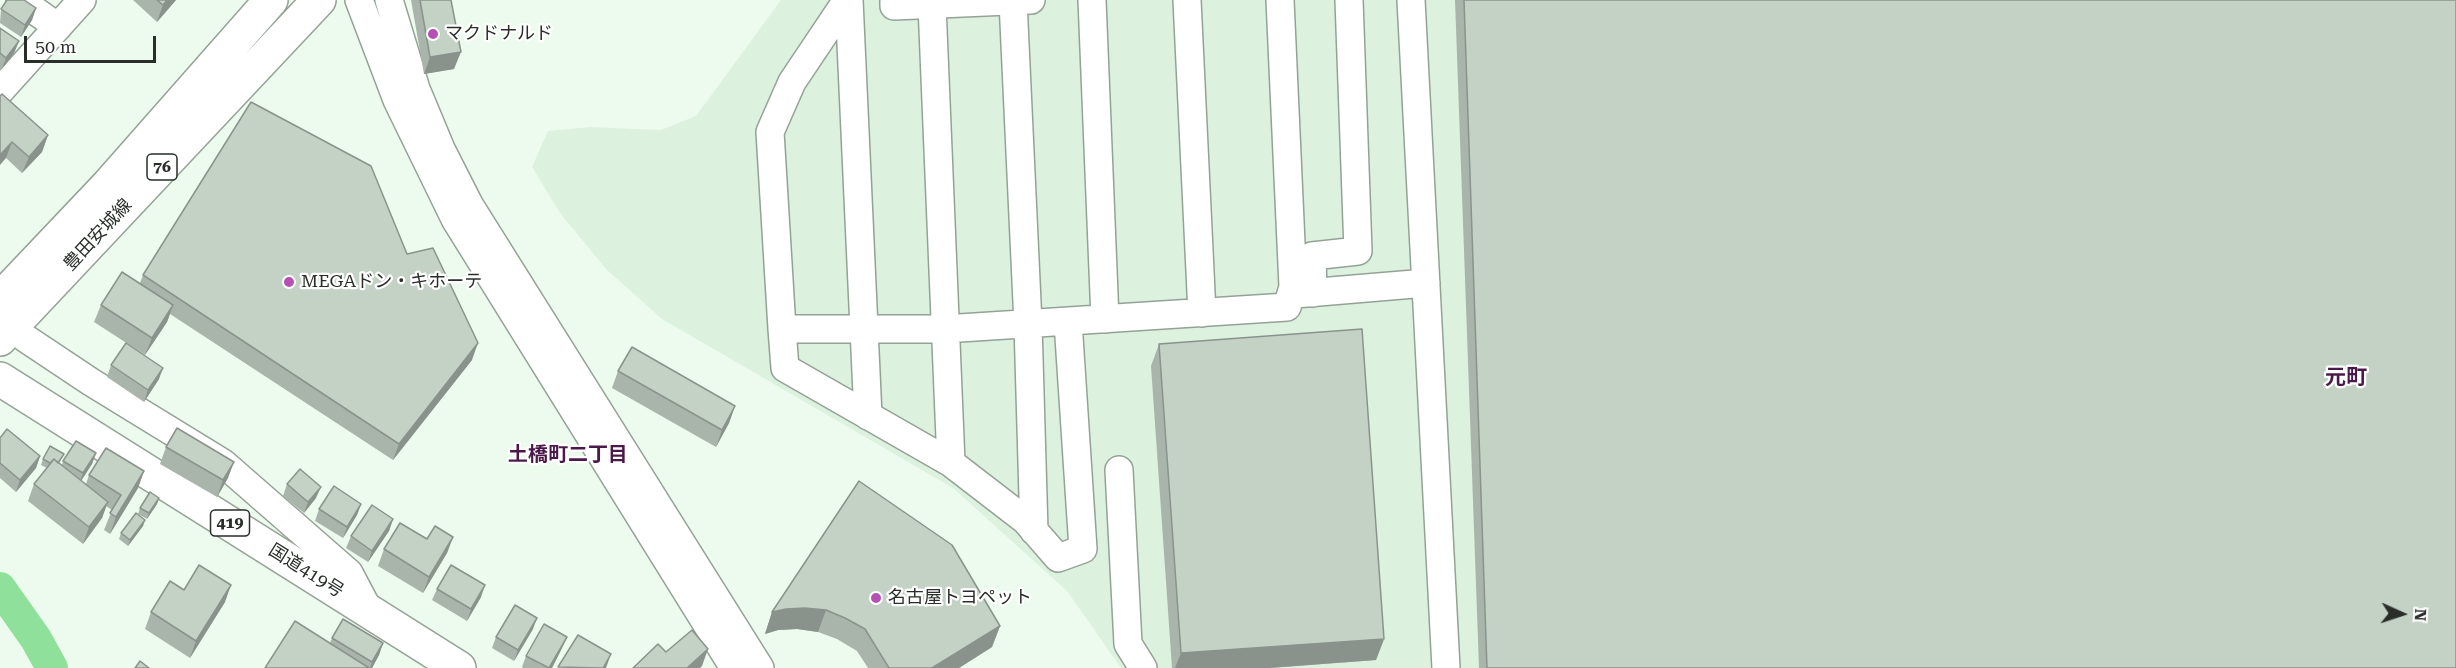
<!DOCTYPE html>
<html>
<head>
<meta charset="utf-8">
<style>
	body { margin:0 }
	#map { position:relative; width:2456px; height:668px; overflow:hidden; background:#edfbee; font-family:"Roboto Serif",serif }
	canvas { display:block }
	.north { position:absolute; left:2372px; top:584px; width:60px; height:60px; -webkit-text-stroke:4px #fff; paint-order:stroke; rotate:93deg; font-size:16px; font-weight:700; line-height:24px; text-align:center; color:#292e29 }
	.north::after { content:''; display:block; margin:auto; width:21px; height:27px; background:#292e29; clip-path:polygon(50% 0,100% 100%,50% 72%,0 100%) }
	.scale { position:absolute; left:24px; top:36px; width:132px; height:27px; box-sizing:border-box; border:3px solid #292e29; border-top:0; padding-left:8px; font-size:18px; line-height:21px; white-space:nowrap; color:#292e29; -webkit-text-stroke:4px #fff; paint-order:stroke }
</style>
</head>
<body>
<div id="map">
<canvas width="2456" height="668"></canvas>
<div class="north">N</div>
<div class="scale">50 m</div>
</div>
<script>
const g = document.querySelector('canvas').getContext('2d');
g.lineJoin = 'round';
function fillPath(path, color) {
  g.fillStyle = color;
  g.fill(path, 'evenodd');
}
function strokePath(path, color, width, dash) {
  g.strokeStyle = color;
  g.lineWidth = width;
  g.lineCap = dash ? 'butt' : 'round';
  g.setLineDash(dash || []);
  g.stroke(path);
}
function write(font, color, halo, rows, align = 'center') {
  g.font = font + ' "Roboto Serif","Noto Sans JP",serif';
  g.lineWidth = 4.5;
  g.setLineDash([]);
  g.textBaseline = 'middle';
  g.strokeStyle = halo;
  g.fillStyle = color;
  for (const [text, x, y, turn = 0] of rows) {
    g.save();
    g.translate(x, y);
    g.rotate((+turn || 0) * Math.PI / 180);
    g.textAlign = isNaN(turn) ? turn : align;
    if (halo) g.strokeText(text, 0, 0);
    g.fillText(text, 0, 0);
    g.restore();
  }
}
const built = new Path2D(`
	M 781,0 L 2456,0 L 2456,668 L 1121,668 L 1067,591 L 953,488 L 662,319 L 606,269 L 560,213 L 532,167 L 548,131 L 590,127 L 661,130 L 696,116 Z`);
const river = new Path2D(`
	M 0,588 L 36,639 L 52,668`);
const minor = new Path2D(`
	M 20,0 L 58,27
	M 359,0 L 397,100 L 455,219 L 734,668
	M 389,0 L 416,89 L 441,149 L 470,206 L 760,668
	M 847,0 L 792,82 L 770,132 L 782,329 L 944,329 L 1287,307 L 1293,287 L 1280,0
	M 849,0 L 868,416
	M 894,0 L 894,6 L 1031,0
	M 1092,0 L 1105,319
	M 1187,0 L 1202,313
	M 1411,0 L 1446,668
	M 1013,1 L 1028,324 L 1034,531
	M 932,5 L 951,463
	M 0,91 L 82,0
	M 1313,293 L 1312,256 L 1358,251 L 1349,0
	M 1295,294 L 1426,283
	M 12,325 L 25,338 L 91,382 L 223,463 L 349,573 L 369,611
	M 782,329 L 785,368 L 951,463 L 1025,520 L 1058,558 L 1083,549 L 1068,322
	M 1119,470 L 1128,644 L 1143,668`);
const major = new Path2D(`
	M 0,299 L 109,184 L 271,0
	M 0,339 L 319,0`);
const highway = new Path2D(`
	M 0,379 L 459,668`);
const wall = new Path2D(`
	M 133,0 L 176,0 L 157,22 Z
	M 411,0 L 451,0 L 454,69 L 424,74 Z
	M 1455,0 L 2456,0 L 2456,668 L 1479,668 Z
	M 36,8 L 32,20 L 21,37 L 0,23 L 1,9 Z
	M 0,28 L 19,41 L 14,53 L 2,69 L 0,68 Z
	M 0,96 L 48,135 L 42,152 L 22,173 L 6,158 Z
	M 407,254 L 472,360 L 393,460 L 170,314 L 167,322 L 145,355 L 94,322 L 101,305 L 140,283 L 143,275 Z
	M 1159,344 L 1384,639 L 1376,660 L 1269,668 L 1172,668 L 1151,366 Z
	M 111,365 L 159,379 L 144,402 L 107,377 Z
	M 618,371 L 735,406 L 729,423 L 716,447 L 612,388 Z
	M 0,438 L 40,456 L 36,468 L 16,492 L 0,478 Z
	M 166,447 L 228,478 L 217,497 L 160,464 Z
	M 96,453 L 92,464 L 81,481 L 86,484 L 89,475 L 144,471 L 138,488 L 110,534 L 104,530 L 112,510 L 106,506 L 102,518 L 83,544 L 28,501 L 34,484 L 47,468 L 41,465 L 43,459 L 61,460 L 59,463 L 62,465 L 63,461 Z
	M 859,481 L 1000,626 L 992,647 L 959,668 L 868,668 L 857,651 L 837,639 L 818,632 L 797,629 L 778,630 L 765,634 L 772,612 Z
	M 287,484 L 316,498 L 304,513 L 283,496 Z
	M 159,498 L 157,504 L 147,519 L 138,514 L 140,508 Z
	M 361,504 L 357,515 L 343,538 L 315,521 L 319,509 Z
	M 393,519 L 389,531 L 368,562 L 346,548 L 351,536 Z
	M 145,520 L 143,526 L 128,546 L 119,539 L 121,533 Z
	M 453,537 L 447,553 L 423,593 L 378,566 L 384,549 L 427,539 Z
	M 437,589 L 481,597 L 467,621 L 432,600 Z
	M 184,590 L 225,602 L 190,658 L 145,629 L 151,612 Z
	M 533,629 L 514,661 L 492,648 L 496,637 Z
	M 567,637 L 562,648 L 552,668 L 523,668 L 522,667 L 526,656 Z
	M 332,638 L 383,643 L 379,655 L 372,668 L 265,668 L 330,643 Z`);
const shadedWall = new Path2D(`
	M 167,0 L 176,0 L 157,22 L 163,5 Z
	M 36,8 L 32,20 L 21,37 L 25,25 Z
	M 19,41 L 14,53 L 2,69 L 6,58 Z
	M 461,52 L 454,69 L 424,74 L 430,57 Z
	M 48,135 L 42,152 L 22,173 L 29,157 Z
	M 12,142 L 6,158 L 0,165 L 0,155 Z
	M 173,305 L 167,322 L 145,355 L 152,338 Z
	M 478,343 L 472,360 L 393,460 L 399,444 Z
	M 163,368 L 159,379 L 144,402 L 148,390 Z
	M 735,406 L 729,423 L 716,447 L 722,430 Z
	M 96,453 L 92,464 L 79,484 L 83,473 Z
	M 40,456 L 36,468 L 16,492 L 20,480 Z
	M 234,462 L 228,478 L 217,497 L 223,480 Z
	M 144,471 L 138,488 L 110,534 L 116,517 Z
	M 321,487 L 316,498 L 304,513 L 308,502 Z
	M 159,498 L 157,504 L 147,519 L 149,513 Z
	M 108,502 L 102,518 L 83,544 L 89,527 Z
	M 361,504 L 357,515 L 343,538 L 347,527 Z
	M 393,519 L 389,531 L 368,562 L 372,551 Z
	M 145,520 L 143,526 L 128,546 L 130,540 Z
	M 453,537 L 447,553 L 423,593 L 429,577 Z
	M 231,585 L 225,602 L 190,658 L 196,641 Z
	M 485,585 L 481,597 L 467,621 L 471,609 Z
	M 805,608 L 826,610 L 818,632 L 797,629 L 778,630 L 765,634 L 772,612 L 786,609 Z
	M 537,618 L 533,629 L 514,661 L 518,650 Z
	M 1000,626 L 992,647 L 959,668 L 932,668 Z
	M 567,637 L 562,648 L 552,668 L 549,668 Z
	M 1384,639 L 1376,660 L 1269,668 L 1175,668 L 1181,653 Z
	M 383,643 L 379,655 L 372,668 L 370,668 L 372,662 Z
	M 708,649 L 702,666 L 700,668 L 687,668 Z
	M 611,654 L 606,668 L 603,668 Z`);
const building = new Path2D(`
	M 7,0 L 24,0 L 36,8 L 25,25 L 1,9 Z
	M 157,0 L 167,0 L 163,5 Z
	M 420,0 L 451,0 L 461,52 L 430,57 Z
	M 1464,0 L 2456,0 L 2456,668 L 1487,668 Z
	M 0,28 L 19,41 L 6,58 L 0,53 Z
	M 2,94 L 48,135 L 29,157 L 12,142 L 0,155 L 0,96 Z
	M 251,102 L 371,166 L 407,254 L 433,248 L 478,343 L 399,444 L 143,275 Z
	M 122,272 L 173,305 L 152,338 L 101,305 Z
	M 1362,329 L 1384,639 L 1181,653 L 1159,344 Z
	M 126,343 L 163,368 L 148,390 L 111,365 Z
	M 632,347 L 735,406 L 722,430 L 618,371 Z
	M 177,428 L 234,462 L 223,480 L 166,447 Z
	M 7,429 L 40,456 L 20,480 L 0,463 L 0,438 Z
	M 76,441 L 96,453 L 83,473 L 63,461 Z
	M 50,446 L 64,454 L 58,463 L 54,459 L 50,463 L 43,459 Z
	M 106,448 L 144,471 L 116,517 L 110,513 L 121,495 L 89,475 Z
	M 54,459 L 108,502 L 89,527 L 34,484 Z
	M 300,469 L 321,487 L 308,502 L 287,484 Z
	M 859,481 L 952,545 L 1000,626 L 932,668 L 889,668 L 865,629 L 845,618 L 826,610 L 805,608 L 786,609 L 772,612 Z
	M 334,486 L 361,504 L 347,527 L 319,509 Z
	M 150,492 L 159,498 L 149,513 L 140,508 Z
	M 372,505 L 393,519 L 372,551 L 351,536 Z
	M 136,513 L 145,520 L 130,540 L 121,533 Z
	M 400,523 L 427,539 L 435,526 L 453,537 L 429,577 L 384,549 Z
	M 199,565 L 231,585 L 196,641 L 151,612 L 170,581 L 184,590 Z
	M 451,565 L 485,585 L 471,609 L 437,589 Z
	M 515,605 L 537,618 L 518,650 L 496,637 Z
	M 343,619 L 383,643 L 372,662 L 332,638 Z
	M 295,621 L 369,668 L 265,668 Z
	M 544,624 L 567,637 L 549,668 L 526,656 Z
	M 692,630 L 708,649 L 687,668 L 633,668 L 658,644 L 666,652 Z
	M 578,635 L 611,654 L 603,668 L 558,667 Z
	M 140,661 L 149,668 L 135,668 Z`);
const markers = [
	[433,34,6,"#b750b5"],
	[289,282,6,"#b750b5"],
	[876,598,6,"#b750b5"]
];
const shields = [
	[162,167,30],
	[230,523,39]
];
const shieldNames = [
	["76",162,167],
	["419",230,523]
];
const poiNames = [
	["マクドナルド",445,34],
	["MEGAドン・キホーテ",301,282],
	["名古屋トヨペット",888,598]
];
const streetNames = [
	["豊田安城線",98,235,-47],
	["国道419号",306,571,32]
];
const neighbourhoodNames = [
	["土橋町二丁目",568,455]
];
const quarterNames = [
	["元町",2346,378]
];
fillPath(built, '#ddf1df');
strokePath(river, '#8fe09b', 32);
strokePath(minor, '#94a296', 30);
strokePath(major, '#94a296', 36);
strokePath(highway, '#94a296', 36);
strokePath(minor, '#fff', 27);
strokePath(major, '#fff', 33);
strokePath(highway, '#fff', 33);
fillPath(wall, '#a9b5aa');
fillPath(shadedWall, '#89938b');
fillPath(building, '#c4d2c6');
strokePath(building, '#89938b', 1.5);
for (const [x, y, r, color] of markers) {
  const dot = new Path2D();
  dot.arc(x, y, r, 0, 2 * Math.PI);
  g.fillStyle = color;
  g.fill(dot);
  strokePath(dot, '#fff', 2);
}
for (const [x, y, w] of shields) {
  const box = new Path2D();
  box.roundRect(x - w / 2, y - 13, w, 26, 4.5);
  g.fillStyle = '#fff';
  g.fill(box);
  strokePath(box, '#292e29', 1.5);
}
write('bold 16px', '#292e29', null, shieldNames);
write('18px', '#292e29', '#fff', poiNames, 'left');
write('18px', '#292e29', '#fff', streetNames);
write('bold 20px', '#4a1949', '#fff', neighbourhoodNames);
write('bold 21px', '#4a1949', '#fff', quarterNames);
</script>
</body>
</html>
